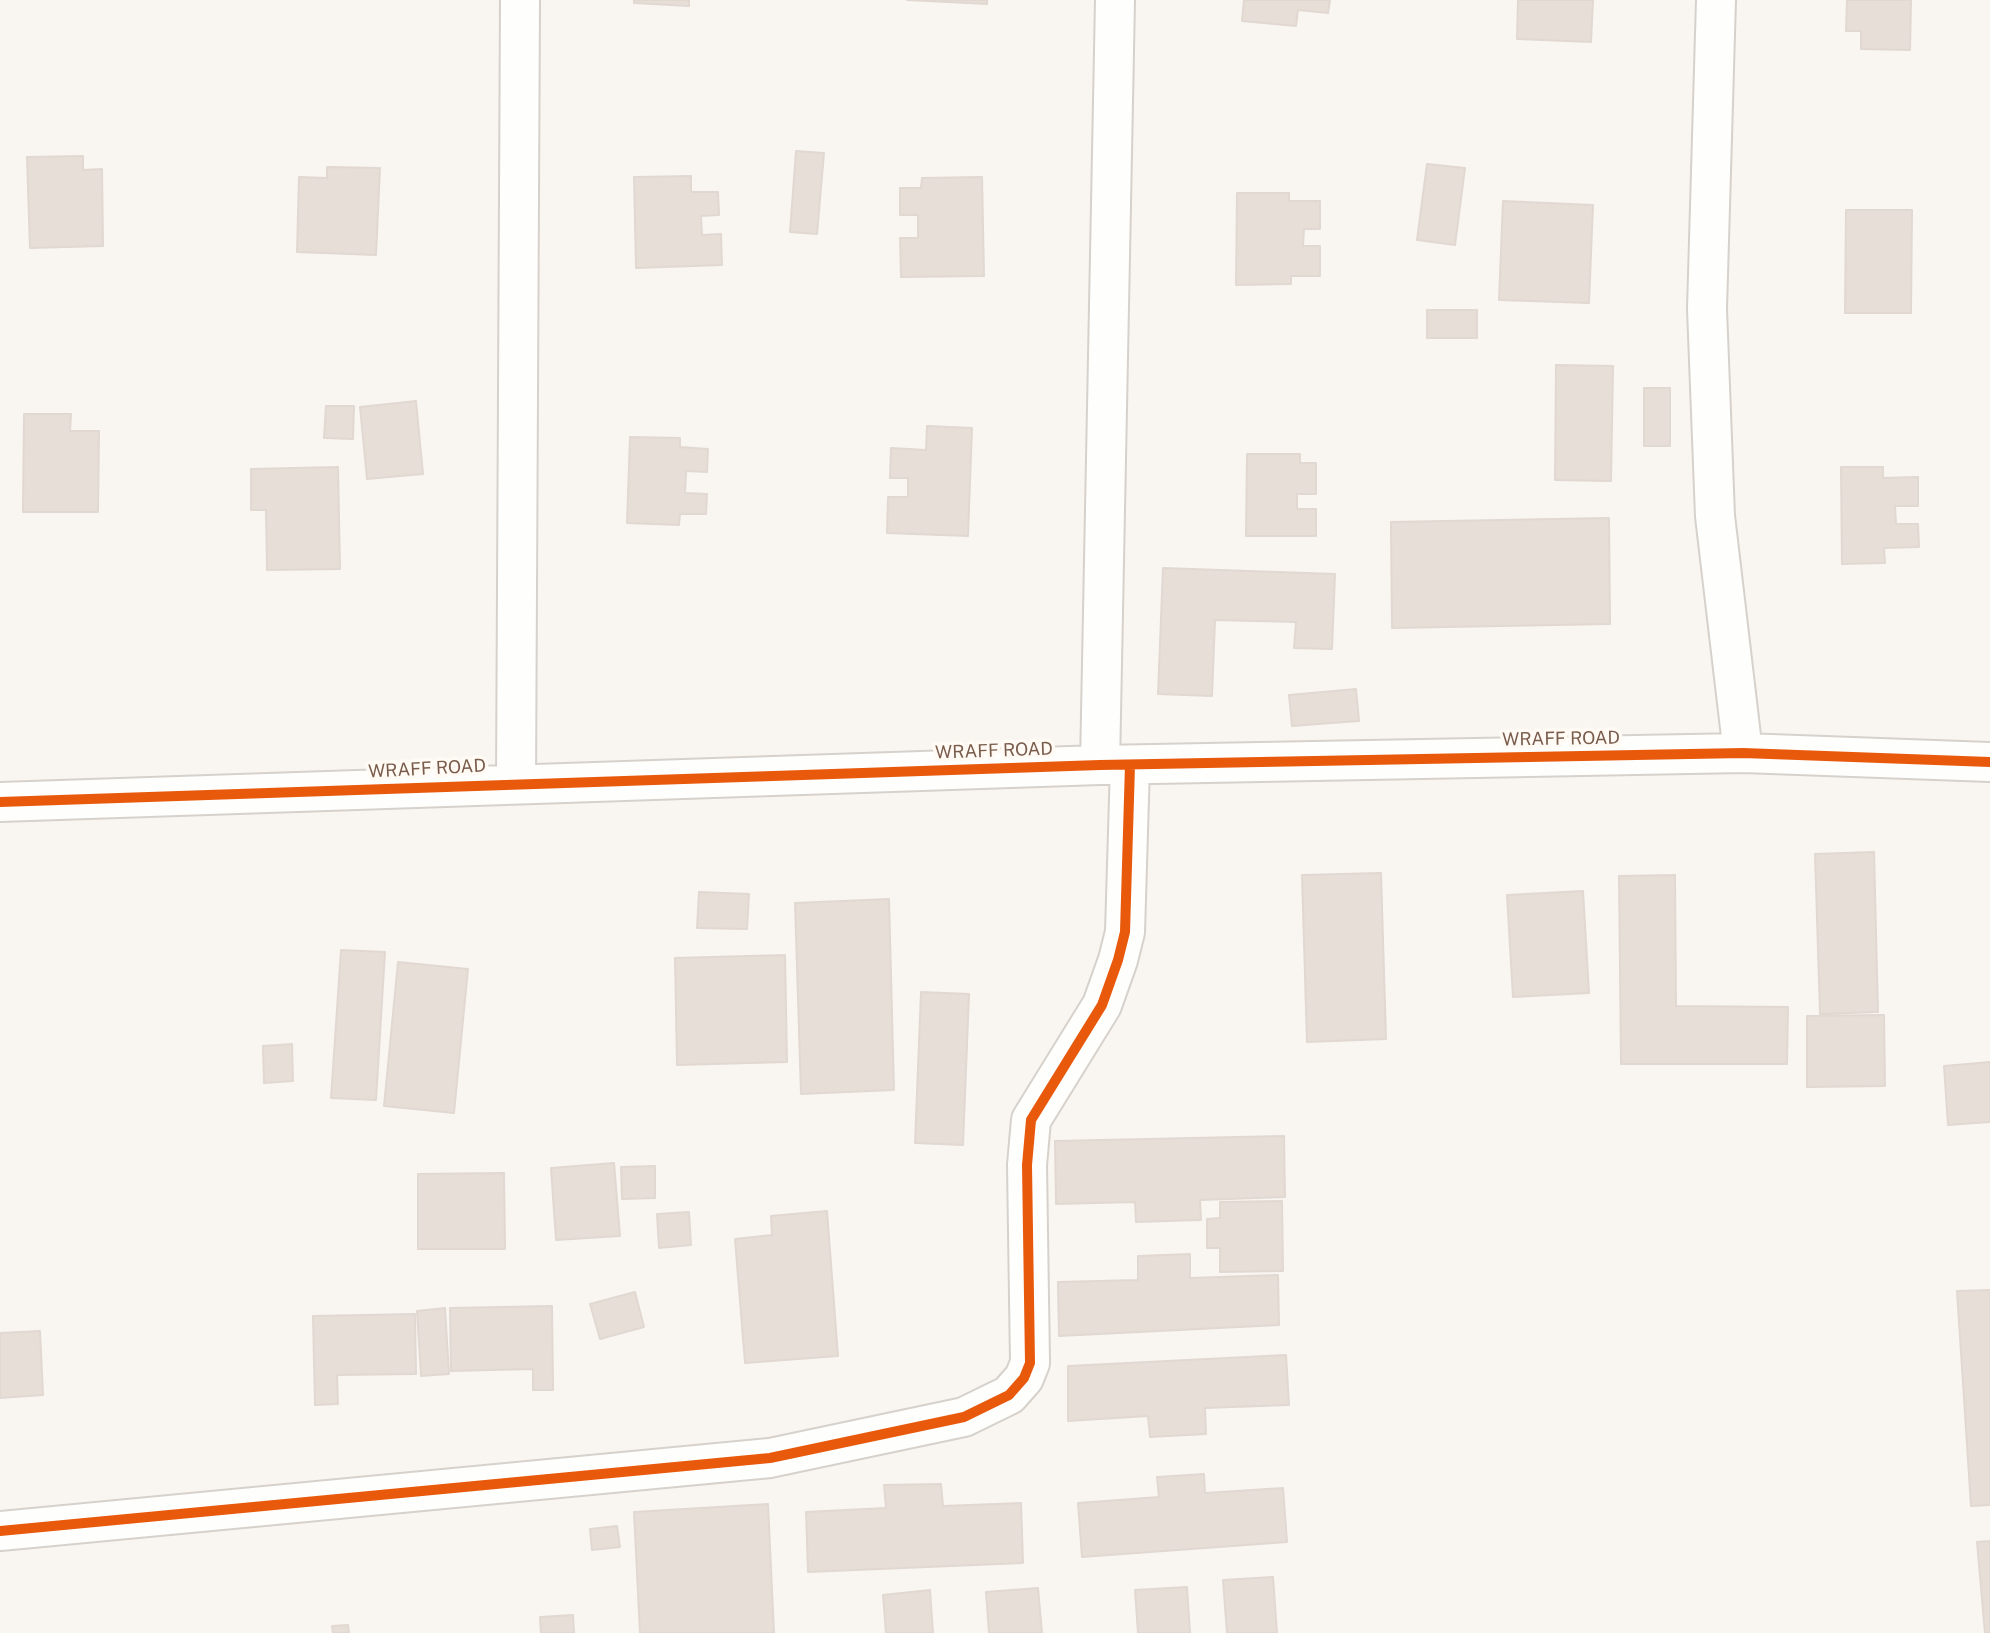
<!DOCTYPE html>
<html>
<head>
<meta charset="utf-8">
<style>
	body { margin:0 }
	canvas { display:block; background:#f9f5f0 }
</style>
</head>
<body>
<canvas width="1990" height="1633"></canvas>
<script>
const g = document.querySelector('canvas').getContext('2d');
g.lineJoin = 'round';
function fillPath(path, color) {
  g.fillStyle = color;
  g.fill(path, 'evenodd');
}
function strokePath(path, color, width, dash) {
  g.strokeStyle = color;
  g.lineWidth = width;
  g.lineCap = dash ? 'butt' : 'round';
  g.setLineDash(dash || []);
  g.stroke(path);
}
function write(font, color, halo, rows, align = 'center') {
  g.font = font + ' "Public Sans",sans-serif';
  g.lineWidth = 7;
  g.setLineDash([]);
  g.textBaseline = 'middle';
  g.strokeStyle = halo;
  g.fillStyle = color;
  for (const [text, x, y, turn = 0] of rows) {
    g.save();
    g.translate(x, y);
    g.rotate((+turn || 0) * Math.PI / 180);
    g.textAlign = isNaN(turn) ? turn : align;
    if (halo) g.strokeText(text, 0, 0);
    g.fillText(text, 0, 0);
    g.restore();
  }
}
const building = new Path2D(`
	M 634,0 L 689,0 L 689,6 L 634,3 Z
	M 907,0 L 987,0 L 987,4 Z
	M 1244,0 L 1330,0 L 1328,13 L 1298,10 L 1296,26 L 1242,21 Z
	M 1518,0 L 1593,0 L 1591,42 L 1517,39 Z
	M 1847,0 L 1911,0 L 1910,50 L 1861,49 L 1861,31 L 1846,31 Z
	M 796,151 L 824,153 L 817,234 L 790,232 Z
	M 83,156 L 83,170 L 102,169 L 103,246 L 30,248 L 27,157 Z
	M 1427,164 L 1465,168 L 1455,245 L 1417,240 Z
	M 327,167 L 380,168 L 376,255 L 297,252 L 299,177 L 327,178 Z
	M 691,176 L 691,192 L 718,192 L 719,215 L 701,216 L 702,235 L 721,234 L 722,265 L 636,268 L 634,177 Z
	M 982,177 L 984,276 L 901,277 L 900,238 L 918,238 L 918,215 L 900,215 L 900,188 L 921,188 L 922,178 Z
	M 1237,193 L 1289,193 L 1289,201 L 1320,201 L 1320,229 L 1304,229 L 1303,246 L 1320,246 L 1320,276 L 1291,276 L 1291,284 L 1236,285 Z
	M 1503,201 L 1593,205 L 1589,303 L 1499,300 Z
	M 1846,210 L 1912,210 L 1911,313 L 1845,313 Z
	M 1427,310 L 1477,310 L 1477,338 L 1427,338 Z
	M 1556,365 L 1613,366 L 1611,481 L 1555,480 Z
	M 1644,388 L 1670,388 L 1670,446 L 1644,446 Z
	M 416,401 L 423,474 L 367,479 L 360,407 Z
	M 326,406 L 354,406 L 353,439 L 324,438 Z
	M 24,414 L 71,414 L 70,431 L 99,431 L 98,512 L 23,512 Z
	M 927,426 L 972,428 L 968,536 L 887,533 L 888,497 L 908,497 L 908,478 L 890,478 L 891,448 L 926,450 Z
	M 630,437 L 680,438 L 680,447 L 708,449 L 707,472 L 686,471 L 685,493 L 707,494 L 706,514 L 680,514 L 679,525 L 627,523 Z
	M 1247,454 L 1300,454 L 1300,463 L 1316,463 L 1316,494 L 1297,494 L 1297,509 L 1316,509 L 1316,536 L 1246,536 Z
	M 338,467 L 340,569 L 267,570 L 266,510 L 251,510 L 251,469 Z
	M 1841,467 L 1883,467 L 1883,478 L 1918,477 L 1918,506 L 1895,506 L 1896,524 L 1918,524 L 1919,547 L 1884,548 L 1885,563 L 1842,564 Z
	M 1609,518 L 1610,624 L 1392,628 L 1391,522 Z
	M 1163,568 L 1335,574 L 1332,649 L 1294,648 L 1296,622 L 1215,620 L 1212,696 L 1158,694 Z
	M 1356,689 L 1359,721 L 1292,726 L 1289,695 Z
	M 1874,852 L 1878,1012 L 1820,1014 L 1815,854 Z
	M 1381,873 L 1386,1039 L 1307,1042 L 1302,875 Z
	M 1675,875 L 1676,1006 L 1788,1007 L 1787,1064 L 1621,1064 L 1619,876 Z
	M 1583,891 L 1589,993 L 1513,997 L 1507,895 Z
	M 699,892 L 749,894 L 747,929 L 697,928 Z
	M 889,899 L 894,1090 L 801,1094 L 795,903 Z
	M 341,950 L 385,952 L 376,1100 L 331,1098 Z
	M 785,955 L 787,1062 L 677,1065 L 675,958 Z
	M 398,962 L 468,969 L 454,1113 L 384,1106 Z
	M 921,992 L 969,994 L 963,1145 L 915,1143 Z
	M 1884,1015 L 1885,1086 L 1807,1087 L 1807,1016 Z
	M 292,1044 L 293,1081 L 264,1083 L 263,1046 Z
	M 1990,1062 L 1990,1122 L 1948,1125 L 1944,1066 Z
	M 1284,1136 L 1285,1197 L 1200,1200 L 1201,1220 L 1136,1222 L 1135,1202 L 1056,1204 L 1055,1141 Z
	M 614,1163 L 620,1236 L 556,1240 L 551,1168 Z
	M 655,1166 L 655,1198 L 622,1199 L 621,1167 Z
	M 504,1173 L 505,1249 L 418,1249 L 418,1174 Z
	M 1282,1201 L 1283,1271 L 1220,1272 L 1220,1248 L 1207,1248 L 1207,1219 L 1220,1218 L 1220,1202 Z
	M 827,1211 L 838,1356 L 745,1363 L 735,1239 L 772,1235 L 771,1216 Z
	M 689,1212 L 691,1245 L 659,1248 L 657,1214 Z
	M 1190,1254 L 1190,1278 L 1278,1275 L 1279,1325 L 1059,1336 L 1058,1282 L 1138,1280 L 1138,1256 Z
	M 1990,1290 L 1990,1505 L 1971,1506 L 1957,1291 Z
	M 635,1292 L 644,1327 L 600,1339 L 590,1304 Z
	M 552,1306 L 553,1390 L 533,1390 L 533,1369 L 451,1371 L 450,1308 Z
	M 445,1308 L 449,1374 L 421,1376 L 417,1311 Z
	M 415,1314 L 416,1374 L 337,1375 L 338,1404 L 315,1405 L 313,1316 Z
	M 40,1331 L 43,1395 L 0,1398 L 0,1333 Z
	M 1286,1355 L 1289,1405 L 1205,1408 L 1206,1434 L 1150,1437 L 1148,1416 L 1068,1421 L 1068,1366 Z
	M 1204,1474 L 1205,1493 L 1283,1488 L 1287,1542 L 1082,1557 L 1078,1503 L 1159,1497 L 1157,1477 Z
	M 941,1484 L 943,1506 L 1021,1503 L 1023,1563 L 808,1572 L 806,1512 L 886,1508 L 884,1485 Z
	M 768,1504 L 774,1633 L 640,1633 L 634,1512 Z
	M 617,1526 L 620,1547 L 592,1550 L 590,1529 Z
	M 1990,1541 L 1990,1633 L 1985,1633 L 1977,1542 Z
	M 1273,1577 L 1277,1633 L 1227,1633 L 1223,1580 Z
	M 1187,1587 L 1190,1633 L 1138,1633 L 1135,1590 Z
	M 1038,1588 L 1042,1633 L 989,1633 L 986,1592 Z
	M 930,1590 L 933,1633 L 886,1633 L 883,1595 Z
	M 573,1615 L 574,1633 L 541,1633 L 540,1617 Z
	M 348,1625 L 349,1633 L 333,1633 L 332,1626 Z`);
const minor = new Path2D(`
	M 1716,0 L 1707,309 L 1715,516 L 1743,753
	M 1100,765 L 1115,0
	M 516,783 L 520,0
	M 0,802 L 1100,765 L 1743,753 L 1990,762
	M 0,1531 L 770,1458 L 964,1417 L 1009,1395 L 1024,1378 L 1030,1363 L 1027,1165 L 1031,1120 L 1102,1005 L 1118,960 L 1125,932 L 1130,765`);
const cycleway = new Path2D(`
	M 0,802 L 1100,765 L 1743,753 L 1990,762
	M 0,1531 L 770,1458 L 964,1417 L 1009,1395 L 1024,1378 L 1030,1363 L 1027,1165 L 1031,1120 L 1102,1005 L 1118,960 L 1125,932 L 1130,765`);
const streetNames = [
	["WRAFF ROAD",1561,739,-1],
	["WRAFF ROAD",994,751,-2],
	["WRAFF ROAD",427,769,-3]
];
fillPath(building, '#e6ded7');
strokePath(building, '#e2d8d2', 2);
strokePath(minor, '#d7d1cb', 42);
strokePath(minor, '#fefefd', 38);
strokePath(cycleway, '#e8590c', 10);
write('18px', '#7a5c4d', '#fffaf3', streetNames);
</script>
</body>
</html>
